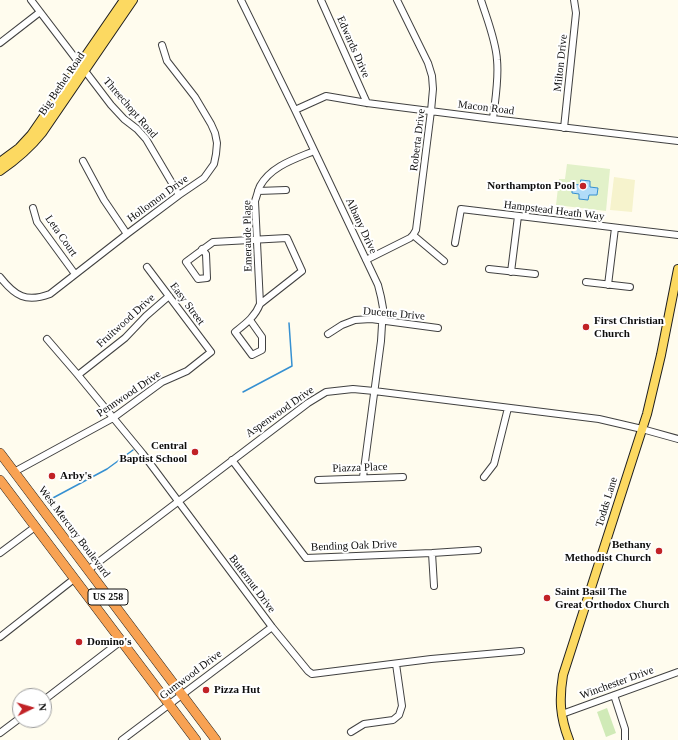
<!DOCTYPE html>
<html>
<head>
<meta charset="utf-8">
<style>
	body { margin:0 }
	#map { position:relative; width:678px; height:740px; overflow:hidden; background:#fffcee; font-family:Georgia,serif }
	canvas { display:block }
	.north { position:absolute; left:12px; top:688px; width:40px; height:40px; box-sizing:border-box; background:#fff; border:1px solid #9f9f9f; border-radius:50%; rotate:85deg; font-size:11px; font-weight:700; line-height:16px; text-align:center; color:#0e0e0e }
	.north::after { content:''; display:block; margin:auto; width:14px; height:18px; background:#c12226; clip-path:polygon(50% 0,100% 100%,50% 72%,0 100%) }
</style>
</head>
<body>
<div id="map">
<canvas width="678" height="740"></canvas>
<div class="north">N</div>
</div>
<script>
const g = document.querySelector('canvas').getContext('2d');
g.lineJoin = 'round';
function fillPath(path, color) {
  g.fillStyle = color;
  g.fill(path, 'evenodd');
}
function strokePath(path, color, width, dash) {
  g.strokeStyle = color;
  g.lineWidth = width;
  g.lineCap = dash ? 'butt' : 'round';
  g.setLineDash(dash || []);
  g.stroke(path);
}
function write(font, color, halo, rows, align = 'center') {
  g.font = font + ' Georgia,serif';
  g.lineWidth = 4;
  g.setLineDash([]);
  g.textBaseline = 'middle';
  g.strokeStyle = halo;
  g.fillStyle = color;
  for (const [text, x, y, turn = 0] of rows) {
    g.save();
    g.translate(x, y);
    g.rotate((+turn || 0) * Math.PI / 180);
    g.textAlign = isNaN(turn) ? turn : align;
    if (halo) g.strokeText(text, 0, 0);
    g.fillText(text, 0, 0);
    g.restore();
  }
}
const farmland = new Path2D(`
	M 614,177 L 635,180 L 632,212 L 610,210 Z`);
const green = new Path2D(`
	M 607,708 L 616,733 L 606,737 L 597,712 Z`);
const pitch = new Path2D(`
	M 567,164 L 610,169 L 606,211 L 556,205 L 559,179 L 565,179 Z`);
const water = new Path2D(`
	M 581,180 L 590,181 L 590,187 L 598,188 L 597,195 L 589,195 L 588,200 L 579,199 L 579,194 L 572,193 L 572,187 L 573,187 L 573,184 L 580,185 Z`);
const stream = new Path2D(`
	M 243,392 L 292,366 L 289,323
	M 51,499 L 107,469 L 133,450`);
const minor = new Path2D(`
	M 31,0 L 111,105 L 124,119 L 137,129 L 146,139 L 179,195
	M 241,0 L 295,110 L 378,285 L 381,297 L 383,308 L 381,341 L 363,477
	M 321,0 L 367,103
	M 481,0 C 487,19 496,41 497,60 C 499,80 495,100 493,119
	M 0,43 L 40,12
	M 295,110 L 326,96 L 367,103 L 493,119 L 678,141
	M 564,128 L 576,13 L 574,0
	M 83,161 L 104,200 L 127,234
	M 258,191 L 286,190
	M 33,208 L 37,222 L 75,274
	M 413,235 L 444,261
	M 455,243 L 461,209 L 678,235
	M 202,249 L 206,254 L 207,278 L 198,279 L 186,262 L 213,242 L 287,238 L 302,271 L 260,304 C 255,317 245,324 235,332 L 252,355 L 262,350 L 262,337 L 250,320
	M 366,260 L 410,238 L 413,235 L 416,230 L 431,111 L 433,89 L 432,76 L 428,63 L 397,0
	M 489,269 L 535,274
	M 511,272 L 518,216
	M 0,277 C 15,296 26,303 50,294 L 127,234 L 179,195 L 204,178 L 214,164 L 216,154 L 217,143 L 215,133 L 211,124 L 195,97 L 167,61 L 162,45
	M 586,282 L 630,287
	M 608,285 L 615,228
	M 260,304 L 255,201 C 257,196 258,190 260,186 C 271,166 295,159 314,151
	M 328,334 L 342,325 L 355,320 L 371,319 L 438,328
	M 47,339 L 78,375 L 143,454 L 272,627 L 308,671 L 312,674 L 431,659 L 521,651
	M 78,375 L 125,338 L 146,316 L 169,296
	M 232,460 L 306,558 L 432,553 L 478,550
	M 14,472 L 113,418 L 162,382 L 187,371 L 211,352 L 147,267
	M 484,477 L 494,464 L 508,408
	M 318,480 L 403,477
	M 0,553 L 35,527
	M 432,553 L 434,586
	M 88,570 L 308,403 L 326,392 L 353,389 L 374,391 L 599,419 L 642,429 L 678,439
	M 0,637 L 74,579
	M 614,695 L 625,729 L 625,740
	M 44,700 L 121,641
	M 562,714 L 678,672
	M 351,732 L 364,724 L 393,720 L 399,715 L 402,706 L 396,664
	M 0,733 L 20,718
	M 122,740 L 272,627`);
const major = new Path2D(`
	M 0,162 L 19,148 L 31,135 L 124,0
	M 0,171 C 16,160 30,148 42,133 L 133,0
	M 569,740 C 560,717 559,699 563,675 L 647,414 L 661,355 L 678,269`);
const highway = new Path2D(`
	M 0,453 L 216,740
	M 0,480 L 196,740`);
const markers = [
	[583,186,4,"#c12226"],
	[586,327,4,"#c12226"],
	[195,452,4,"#c12226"],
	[52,476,4,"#c12226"],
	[659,551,4,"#c12226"],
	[547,598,4,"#c12226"],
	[79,642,4,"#c12226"],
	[206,690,4,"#c12226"]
];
const shields = [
	[108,597,40]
];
const shieldNames = [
	["US 258",108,597]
];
const streetNames = [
	["Edwards Drive",353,47,66],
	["Milton Drive",561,63,-84],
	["Big Bethel Road",62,84,-56],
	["Threechopt Road",130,108,49],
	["Macon Road",486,108,7],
	["Roberta Drive",418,140,-83],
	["Hollomon Drive",158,199,-36],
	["Hampstead Heath Way",554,211,7],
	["Albany Drive",361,226,65],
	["Leta Court",61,236,55],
	["Emeraude Plage",248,236,-91],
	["Easy Street",187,304,53],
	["Ducette Drive",394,314,5],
	["Fruitwood Drive",126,321,-42],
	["Pennwood Drive",129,394,-34],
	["Aspenwood Drive",280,412,-35],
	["Piazza Place",360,468,-2],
	["Todds Lane",607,502,-73],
	["West Mercury Boulevard",74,532,53],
	["Bending Oak Drive",354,546,-2],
	["Butternut Drive",252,584,53],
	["Gumwood Drive",191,675,-37],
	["Winchester Drive",617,683,-20]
];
const poiNames = [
	["Northampton Pool",575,186,"right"],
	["First Christian",594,321],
	["Church",594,334],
	["Central",187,446,"right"],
	["Baptist School",187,459,"right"],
	["Arby's",60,476],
	["Bethany",651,545,"right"],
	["Methodist Church",651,558,"right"],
	["Saint Basil The",555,592],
	["Great Orthodox Church",555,605],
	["Domino's",87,642],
	["Pizza Hut",214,690]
];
fillPath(farmland, '#f6f3cd');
fillPath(green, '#d0eab7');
fillPath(pitch, '#e2f1c9');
fillPath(water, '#b1dcf8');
strokePath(water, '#3690d1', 1);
strokePath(stream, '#3690d1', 1.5);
strokePath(minor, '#414141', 8);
strokePath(major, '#1f1f1f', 10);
strokePath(highway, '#1f1f1f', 10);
strokePath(minor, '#fff', 6);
strokePath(major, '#fcd961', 8);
strokePath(highway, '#f8a253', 9);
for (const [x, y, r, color] of markers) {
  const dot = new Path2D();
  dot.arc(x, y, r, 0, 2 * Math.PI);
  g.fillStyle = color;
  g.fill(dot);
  strokePath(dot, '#fff', 1.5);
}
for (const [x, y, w] of shields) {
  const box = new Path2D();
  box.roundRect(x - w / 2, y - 8, w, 16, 3);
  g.fillStyle = '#fff';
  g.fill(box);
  strokePath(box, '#0e0e0e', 1);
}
write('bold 10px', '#0e0e0e', null, shieldNames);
write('11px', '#0e0e0e', '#fff', streetNames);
write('bold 11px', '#0e0e0e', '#fff', poiNames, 'left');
</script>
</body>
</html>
